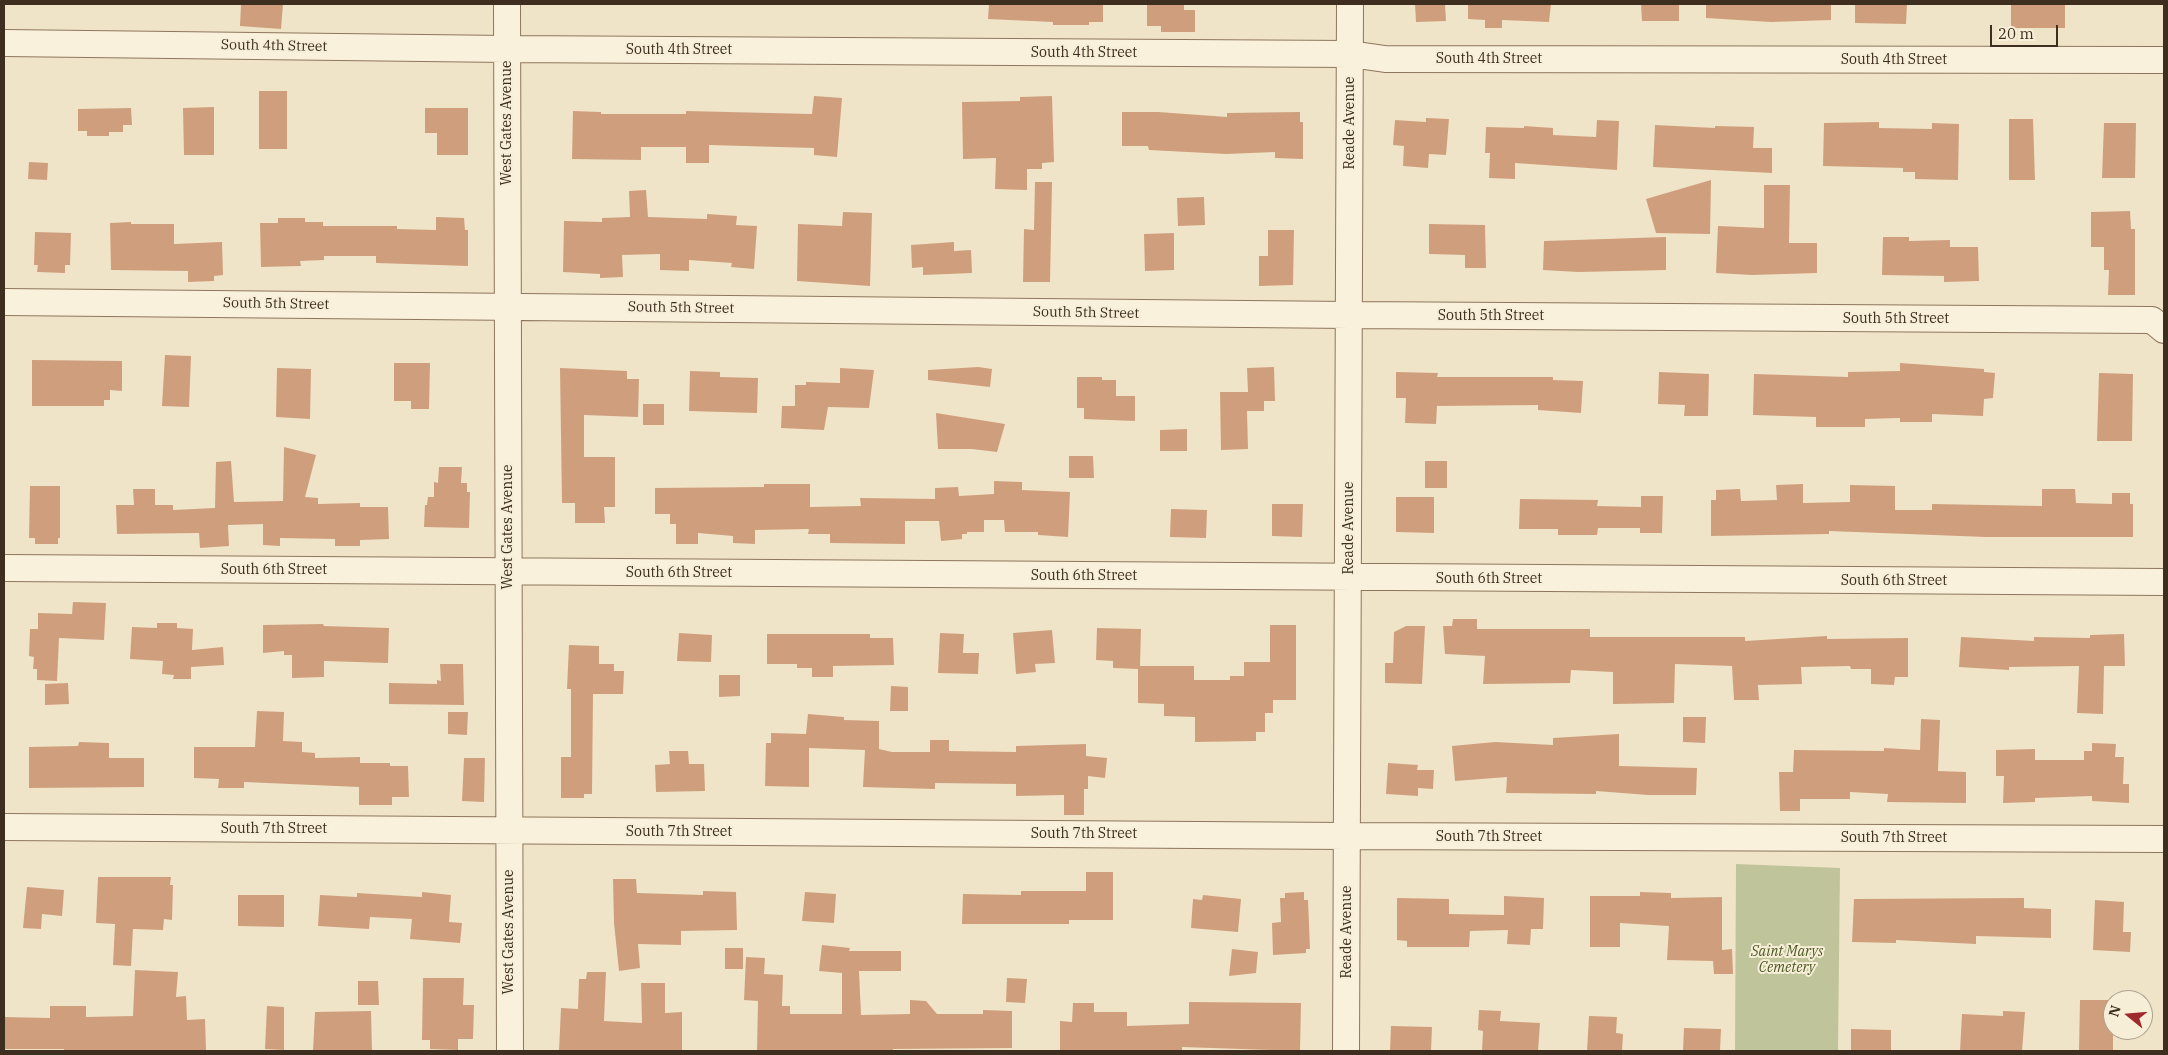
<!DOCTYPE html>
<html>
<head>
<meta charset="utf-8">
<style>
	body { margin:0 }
	#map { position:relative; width:2168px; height:1055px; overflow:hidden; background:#f0e4c8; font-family:"IBM Plex Serif",serif }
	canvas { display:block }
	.frame { position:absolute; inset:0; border:5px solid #3d2e20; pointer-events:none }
	.north { position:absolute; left:2103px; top:990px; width:50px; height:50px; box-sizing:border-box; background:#f7eed8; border:1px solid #ada18e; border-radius:50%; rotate:287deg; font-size:14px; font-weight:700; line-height:20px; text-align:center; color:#3d2e20 }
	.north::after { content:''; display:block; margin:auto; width:18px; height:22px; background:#9e2a2b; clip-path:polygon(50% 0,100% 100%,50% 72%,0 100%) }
	.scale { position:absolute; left:1990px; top:25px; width:68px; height:22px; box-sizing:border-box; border:2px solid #3d2e20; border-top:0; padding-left:6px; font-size:15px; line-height:18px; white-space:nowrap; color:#3d2e20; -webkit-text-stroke:4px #f7eed8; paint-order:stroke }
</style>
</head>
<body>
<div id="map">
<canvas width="2168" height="1055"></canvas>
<div class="frame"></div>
<div class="north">N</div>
<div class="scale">20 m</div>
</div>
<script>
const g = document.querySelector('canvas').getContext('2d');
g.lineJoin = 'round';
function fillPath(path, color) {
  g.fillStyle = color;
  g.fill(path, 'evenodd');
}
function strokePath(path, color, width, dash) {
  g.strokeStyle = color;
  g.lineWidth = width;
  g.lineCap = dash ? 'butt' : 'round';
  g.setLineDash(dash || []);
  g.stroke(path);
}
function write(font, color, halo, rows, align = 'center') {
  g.font = font + ' "IBM Plex Serif",serif';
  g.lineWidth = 4;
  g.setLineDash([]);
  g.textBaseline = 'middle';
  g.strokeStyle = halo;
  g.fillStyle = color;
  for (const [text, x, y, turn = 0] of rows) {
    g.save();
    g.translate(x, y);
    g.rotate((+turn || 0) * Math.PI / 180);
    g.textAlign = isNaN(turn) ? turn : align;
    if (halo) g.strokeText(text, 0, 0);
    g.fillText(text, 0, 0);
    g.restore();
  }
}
const cemetery = new Path2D(`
	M 1736,864 L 1840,868 L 1838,1051 L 1735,1051 Z`);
const building = new Path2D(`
	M 241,4 L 283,4 L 281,29 L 240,26 Z
	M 989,4 L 1103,4 L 1103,22 L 1089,22 L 1089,25 L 1053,25 L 1053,22 L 988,19 Z
	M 1147,4 L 1184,4 L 1184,10 L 1195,10 L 1195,32 L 1161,32 L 1161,26 L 1147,26 Z
	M 1415,4 L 1445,4 L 1446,21 L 1416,22 Z
	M 1468,4 L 1551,4 L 1549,22 L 1502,20 L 1502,28 L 1485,28 L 1485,20 L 1468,19 Z
	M 1641,4 L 1679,4 L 1679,21 L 1642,21 Z
	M 1706,4 L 1831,4 L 1831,20 L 1771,22 L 1706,18 Z
	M 1855,4 L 1907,4 L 1906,24 L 1855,23 Z
	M 2011,4 L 2065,4 L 2065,28 L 2011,28 Z
	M 259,91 L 287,91 L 287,149 L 259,149 Z
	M 814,96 L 842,98 L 837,157 L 814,155 L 814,148 L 709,145 L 709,163 L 686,163 L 686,147 L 641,147 L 641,160 L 572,159 L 573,111 L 601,112 L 601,114 L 686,114 L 686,111 L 812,114 Z
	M 1052,96 L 1054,162 L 1042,163 L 1042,169 L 1027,169 L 1027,190 L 995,189 L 996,158 L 963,159 L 962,102 L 1020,101 L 1020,97 Z
	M 214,107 L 214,155 L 184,155 L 183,108 Z
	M 131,108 L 132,125 L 123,125 L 123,132 L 109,132 L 109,136 L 87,136 L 87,131 L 78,131 L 78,109 Z
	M 425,108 L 468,108 L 468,155 L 437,155 L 437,133 L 425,133 Z
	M 1122,112 L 1158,112 L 1227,117 L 1227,113 L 1300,112 L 1300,122 L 1303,122 L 1303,159 L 1275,158 L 1275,152 L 1226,154 L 1149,150 L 1148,146 L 1122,146 Z
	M 1426,118 L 1449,119 L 1446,155 L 1429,154 L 1428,168 L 1403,166 L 1404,146 L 1393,145 L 1395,120 L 1426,122 Z
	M 2009,119 L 2033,119 L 2035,180 L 2009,180 Z
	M 1597,120 L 1619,121 L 1617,170 L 1515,163 L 1515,179 L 1489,178 L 1490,153 L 1485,153 L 1486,127 L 1524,128 L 1524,126 L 1553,128 L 1553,135 L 1596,137 Z
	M 1879,122 L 1879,128 L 1932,129 L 1932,123 L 1959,124 L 1958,180 L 1915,179 L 1915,172 L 1903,172 L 1903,168 L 1823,166 L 1824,123 Z
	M 2104,123 L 2136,123 L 2135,178 L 2102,178 Z
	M 1655,125 L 1715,128 L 1715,126 L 1754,127 L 1753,148 L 1772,148 L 1772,173 L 1653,167 Z
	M 29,162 L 48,163 L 47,180 L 28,179 Z
	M 1711,180 L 1710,234 L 1656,233 L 1646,199 Z
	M 1035,182 L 1052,182 L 1050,282 L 1023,282 L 1024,229 L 1034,230 Z
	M 1764,185 L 1790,185 L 1789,243 L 1817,243 L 1817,273 L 1752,275 L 1716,273 L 1718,226 L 1764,228 Z
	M 646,190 L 648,217 L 707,219 L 707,214 L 737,216 L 736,225 L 757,226 L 754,269 L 731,267 L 732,263 L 689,260 L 689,271 L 660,270 L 660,254 L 622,255 L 623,277 L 600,278 L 600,274 L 563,272 L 564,221 L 602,222 L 602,218 L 630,217 L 629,191 Z
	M 1204,197 L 1205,225 L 1178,226 L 1177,198 Z
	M 2130,211 L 2131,229 L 2135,229 L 2135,295 L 2108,295 L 2109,270 L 2104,270 L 2104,247 L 2091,247 L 2091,212 Z
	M 843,212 L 872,213 L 870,286 L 797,281 L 798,224 L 842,226 Z
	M 436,217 L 464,218 L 465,230 L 468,230 L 468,266 L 376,263 L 376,256 L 324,256 L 324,260 L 300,261 L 301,266 L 261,267 L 260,223 L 278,223 L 278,218 L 305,218 L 305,222 L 323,222 L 323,226 L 397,226 L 397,229 L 436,230 Z
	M 131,222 L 131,224 L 174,224 L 174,244 L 222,242 L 223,275 L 214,276 L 214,281 L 188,282 L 188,271 L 111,270 L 110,223 Z
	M 1429,224 L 1485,225 L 1486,268 L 1465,268 L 1465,255 L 1429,254 Z
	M 1268,230 L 1294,230 L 1293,285 L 1259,286 L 1259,256 L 1268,256 Z
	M 35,232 L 71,233 L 70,265 L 65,265 L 65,273 L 37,272 L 38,265 L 34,265 Z
	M 1174,233 L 1174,270 L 1145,271 L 1144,234 Z
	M 1666,237 L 1666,270 L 1578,272 L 1543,270 L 1544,241 Z
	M 1883,237 L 1909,237 L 1909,241 L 1950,240 L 1950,247 L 1978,247 L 1979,281 L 1944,282 L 1944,276 L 1882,275 Z
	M 954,242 L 954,251 L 971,250 L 972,273 L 923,275 L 923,267 L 912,268 L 911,245 Z
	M 165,355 L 191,356 L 189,407 L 162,406 Z
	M 32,360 L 122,361 L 122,391 L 110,390 L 110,400 L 104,400 L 104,406 L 32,406 Z
	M 394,363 L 430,363 L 429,409 L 411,409 L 411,401 L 394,401 Z
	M 1900,363 L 1984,369 L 1984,372 L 1995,373 L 1993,398 L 1984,399 L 1983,416 L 1932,414 L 1932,422 L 1900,422 L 1900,418 L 1865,419 L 1865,427 L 1816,427 L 1816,417 L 1753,415 L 1754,374 L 1848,377 L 1848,372 L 1900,371 Z
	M 978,367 L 992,369 L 990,387 L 928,380 L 928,370 Z
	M 1274,367 L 1275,401 L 1264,401 L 1264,411 L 1247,411 L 1248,449 L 1221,450 L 1220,392 L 1248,392 L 1247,368 Z
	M 277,368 L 311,369 L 310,419 L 276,417 Z
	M 560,368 L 627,371 L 627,379 L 639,379 L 638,417 L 584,415 L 584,457 L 615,457 L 615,507 L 604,507 L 605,523 L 575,523 L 575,503 L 562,503 Z
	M 840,368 L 874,370 L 869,408 L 828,407 L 824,430 L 781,428 L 782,406 L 795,406 L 795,385 L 806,385 L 806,382 L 840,383 Z
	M 690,371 L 720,372 L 720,377 L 758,378 L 757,413 L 689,411 Z
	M 1396,372 L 1438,373 L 1437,377 L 1553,377 L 1553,380 L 1583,381 L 1581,413 L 1538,410 L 1538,405 L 1437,406 L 1436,424 L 1405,423 L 1406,398 L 1396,398 Z
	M 1659,372 L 1709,374 L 1708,416 L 1684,416 L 1685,405 L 1658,404 Z
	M 2099,373 L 2133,374 L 2132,441 L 2097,441 Z
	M 1077,377 L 1102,377 L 1102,380 L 1116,380 L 1116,396 L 1135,396 L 1135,421 L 1084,419 L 1084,408 L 1077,408 Z
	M 643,404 L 664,404 L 664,425 L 643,425 Z
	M 936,413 L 1005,424 L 997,452 L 972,449 L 938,449 Z
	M 1187,429 L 1187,451 L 1160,451 L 1160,430 Z
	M 284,447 L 316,455 L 305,497 L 318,498 L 318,504 L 360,503 L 360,507 L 388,507 L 389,539 L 360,540 L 360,546 L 335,546 L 335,539 L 280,538 L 280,546 L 263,545 L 263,524 L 228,525 L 229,546 L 200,548 L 199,533 L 117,534 L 116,505 L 134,505 L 133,489 L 155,489 L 155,505 L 173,505 L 173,510 L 215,508 L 216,462 L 231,461 L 234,502 L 283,501 Z
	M 1069,456 L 1093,456 L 1094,478 L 1069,478 Z
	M 1425,461 L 1447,461 L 1447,488 L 1425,488 Z
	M 439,467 L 462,467 L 461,483 L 467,483 L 467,492 L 470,492 L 469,528 L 424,527 L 425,505 L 427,505 L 428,497 L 434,497 L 434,482 L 438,483 Z
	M 994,481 L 1022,482 L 1022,490 L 1070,492 L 1068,537 L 1038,535 L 1038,532 L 1005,532 L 1004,520 L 984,520 L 984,532 L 967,532 L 967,534 L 962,534 L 962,539 L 941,541 L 939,521 L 905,521 L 905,544 L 830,543 L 830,534 L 808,534 L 809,529 L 755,530 L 755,544 L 733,543 L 733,536 L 698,533 L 698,544 L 676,544 L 676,524 L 670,524 L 670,514 L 655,514 L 655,488 L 764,487 L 764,484 L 810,484 L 810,507 L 861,506 L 860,498 L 935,499 L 935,488 L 958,487 L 959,496 L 994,494 Z
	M 1803,484 L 1803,503 L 1850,502 L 1850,485 L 1895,486 L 1895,510 L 1932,510 L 1932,504 L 2042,506 L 2042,489 L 2075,489 L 2076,503 L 2112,504 L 2112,493 L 2130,493 L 2130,504 L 2133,504 L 2133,537 L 1986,537 L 1829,531 L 1829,534 L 1711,536 L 1711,500 L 1716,500 L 1716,490 L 1740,489 L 1741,501 L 1777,500 L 1776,485 Z
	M 30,486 L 60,486 L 60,538 L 58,538 L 58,544 L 35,544 L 35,538 L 29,538 Z
	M 1641,496 L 1663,496 L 1662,533 L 1640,533 L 1640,528 L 1598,528 L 1597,535 L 1558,535 L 1558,529 L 1519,529 L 1520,499 L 1598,500 L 1597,506 L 1641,507 Z
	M 1396,497 L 1434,497 L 1434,533 L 1396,532 Z
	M 1272,504 L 1303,504 L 1302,537 L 1272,536 Z
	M 1171,509 L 1207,510 L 1206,538 L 1170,537 Z
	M 73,602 L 106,603 L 104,640 L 59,638 L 57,681 L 37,680 L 37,669 L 33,669 L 34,657 L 29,656 L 30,629 L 38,629 L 38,613 L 72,614 Z
	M 1453,619 L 1477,619 L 1477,629 L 1590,629 L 1590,637 L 1745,637 L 1745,641 L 1827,636 L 1827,639 L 1908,638 L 1908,677 L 1895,677 L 1894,685 L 1871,684 L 1871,669 L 1851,669 L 1850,666 L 1801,667 L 1802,684 L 1758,685 L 1759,700 L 1734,700 L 1732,666 L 1675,664 L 1674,703 L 1613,704 L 1613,672 L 1571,670 L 1570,683 L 1483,684 L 1485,656 L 1445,654 L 1443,626 L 1452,626 Z
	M 157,623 L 177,623 L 177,628 L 193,629 L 192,650 L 223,647 L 224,665 L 191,667 L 191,679 L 173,679 L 174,675 L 162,674 L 163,661 L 130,659 L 132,627 L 157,628 Z
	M 323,624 L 324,626 L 389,628 L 388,663 L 324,661 L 324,677 L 292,678 L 292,655 L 284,655 L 284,651 L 263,653 L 263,625 Z
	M 1270,625 L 1296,625 L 1296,700 L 1273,700 L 1273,713 L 1265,713 L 1265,732 L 1256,732 L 1256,741 L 1195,742 L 1195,717 L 1164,716 L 1164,704 L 1138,703 L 1138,669 L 1113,668 L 1113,661 L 1096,660 L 1097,628 L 1141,629 L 1140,666 L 1194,666 L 1194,680 L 1230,680 L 1230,676 L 1244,676 L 1244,662 L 1270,662 Z
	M 1406,626 L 1425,626 L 1422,684 L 1385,683 L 1385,663 L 1393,663 L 1394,632 Z
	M 1052,630 L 1055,663 L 1035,664 L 1036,672 L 1016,674 L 1013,633 Z
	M 679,633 L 712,635 L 711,662 L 677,661 Z
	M 940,633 L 964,634 L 963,653 L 979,653 L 978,674 L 938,673 Z
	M 767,634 L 870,634 L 870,638 L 893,638 L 894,665 L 833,666 L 833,677 L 812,677 L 812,668 L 797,668 L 797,664 L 767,664 Z
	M 2124,634 L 2125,666 L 2104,666 L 2103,714 L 2077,713 L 2079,666 L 2009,667 L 2009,670 L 1959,667 L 1961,637 L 2034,641 L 2034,637 L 2090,638 L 2090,635 Z
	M 569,645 L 599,646 L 599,664 L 614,664 L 614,671 L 624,671 L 623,694 L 593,694 L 592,794 L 584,794 L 584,798 L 561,798 L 561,757 L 571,757 L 571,689 L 567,689 Z
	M 440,664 L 463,664 L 464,705 L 389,704 L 389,683 L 437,684 L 437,680 L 441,681 Z
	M 719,675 L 740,675 L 740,696 L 719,697 Z
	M 68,683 L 69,704 L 45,705 L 45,684 Z
	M 891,686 L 908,687 L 908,711 L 890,711 Z
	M 257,711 L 284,712 L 283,741 L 302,742 L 302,752 L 315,753 L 315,758 L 360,757 L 360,763 L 390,763 L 390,766 L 408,766 L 409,797 L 392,797 L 392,805 L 359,805 L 359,787 L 244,782 L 244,788 L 218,788 L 219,779 L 194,778 L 194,747 L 255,747 Z
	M 448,712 L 468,712 L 467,735 L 448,734 Z
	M 808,714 L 844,717 L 844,720 L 879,721 L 879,749 L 892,752 L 930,752 L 930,740 L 949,740 L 949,751 L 1016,752 L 1016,746 L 1086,744 L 1086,756 L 1107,758 L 1105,778 L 1088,776 L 1088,789 L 1084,789 L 1084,815 L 1064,815 L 1064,795 L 1016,796 L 1016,784 L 935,783 L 935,789 L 863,787 L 865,750 L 809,748 L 809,787 L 765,786 L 766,743 L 771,743 L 771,733 L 806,734 Z
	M 1683,717 L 1706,717 L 1705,743 L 1683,742 Z
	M 1921,719 L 1940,720 L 1938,771 L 1966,772 L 1966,803 L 1887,802 L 1888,794 L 1850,792 L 1850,799 L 1800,799 L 1800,811 L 1780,811 L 1779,772 L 1793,772 L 1794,750 L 1884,751 L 1884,748 L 1920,750 Z
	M 1619,734 L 1619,766 L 1697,768 L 1696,795 L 1648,795 L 1596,791 L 1596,794 L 1506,793 L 1507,777 L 1455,781 L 1452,746 L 1495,742 L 1553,745 L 1553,738 Z
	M 79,742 L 109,743 L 109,758 L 144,758 L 144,787 L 29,788 L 29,747 L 78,746 Z
	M 2092,743 L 2116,744 L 2115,757 L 2124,757 L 2123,784 L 2129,784 L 2129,803 L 2092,801 L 2092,796 L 2035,798 L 2035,802 L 2003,803 L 2004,776 L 1996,776 L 1996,750 L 2035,749 L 2035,760 L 2084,760 L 2084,751 L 2092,751 Z
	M 669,751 L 688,751 L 689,764 L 704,764 L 705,791 L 656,792 L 655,765 L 670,764 Z
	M 464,758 L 485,758 L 484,802 L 462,801 Z
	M 1388,763 L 1418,765 L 1417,770 L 1434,770 L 1433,789 L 1418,788 L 1418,796 L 1386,794 Z
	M 1086,872 L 1113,872 L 1113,920 L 1069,920 L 1069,924 L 962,924 L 963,894 L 1021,895 L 1021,891 L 1086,891 Z
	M 98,877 L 171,877 L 170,885 L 173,885 L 172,920 L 164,919 L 163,930 L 133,929 L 131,966 L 113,965 L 115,924 L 96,923 Z
	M 613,879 L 636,879 L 637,893 L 703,895 L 703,891 L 736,892 L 737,930 L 681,931 L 681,945 L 638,944 L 640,968 L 619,971 L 614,923 Z
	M 27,887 L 64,890 L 62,916 L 42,914 L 41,929 L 23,928 Z
	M 422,892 L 451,895 L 449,922 L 462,923 L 460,943 L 410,939 L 412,919 L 370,917 L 369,929 L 318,926 L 320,895 L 357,897 L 357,893 L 422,897 Z
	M 805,892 L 836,894 L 834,923 L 802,921 Z
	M 1304,892 L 1304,900 L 1308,900 L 1310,949 L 1306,949 L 1306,953 L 1273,955 L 1272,923 L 1281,922 L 1280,898 L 1285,898 L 1285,893 Z
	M 1640,892 L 1671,893 L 1671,898 L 1722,897 L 1722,950 L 1732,949 L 1733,974 L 1714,974 L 1713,961 L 1667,960 L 1669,926 L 1620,923 L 1620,947 L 1590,947 L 1590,896 L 1640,896 Z
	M 238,895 L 284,895 L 284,927 L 238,926 Z
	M 1203,895 L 1241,899 L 1238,932 L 1191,928 L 1193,899 L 1202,900 Z
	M 1504,896 L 1544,898 L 1543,929 L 1531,929 L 1530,945 L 1507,944 L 1508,930 L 1470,931 L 1469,947 L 1407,947 L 1407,941 L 1397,940 L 1397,898 L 1449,899 L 1449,914 L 1504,915 Z
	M 2024,898 L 2024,908 L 2051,909 L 2051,938 L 1976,936 L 1976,944 L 1896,940 L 1896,943 L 1852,942 L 1854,899 Z
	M 2095,900 L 2124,902 L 2123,932 L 2131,932 L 2130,952 L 2093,950 Z
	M 822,945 L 850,948 L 849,951 L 901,951 L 901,971 L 859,971 L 861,1015 L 910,1014 L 910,1000 L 926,1001 L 937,1014 L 983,1014 L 983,1010 L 1012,1011 L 1012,1048 L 893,1049 L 893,1051 L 757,1051 L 758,1001 L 744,1000 L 746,957 L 765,958 L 764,974 L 783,975 L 782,1006 L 790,1006 L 790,1014 L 842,1014 L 842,973 L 819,971 Z
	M 725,948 L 743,948 L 743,969 L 725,969 Z
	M 1232,949 L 1258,952 L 1256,973 L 1229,976 Z
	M 135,970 L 178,972 L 176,997 L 186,996 L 187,1020 L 205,1019 L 206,1050 L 64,1051 L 64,1049 L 4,1049 L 4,1017 L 50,1018 L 50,1006 L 86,1006 L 86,1017 L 133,1016 Z
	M 587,972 L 606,972 L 604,1021 L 642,1023 L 641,983 L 665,983 L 665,1013 L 682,1012 L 682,1051 L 559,1051 L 561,1008 L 578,1009 L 579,979 L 586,979 Z
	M 423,978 L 464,978 L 463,1005 L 474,1005 L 473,1039 L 458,1039 L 458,1050 L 430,1049 L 430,1040 L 422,1040 Z
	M 1007,978 L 1027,979 L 1025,1003 L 1006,1002 Z
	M 358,981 L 378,981 L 379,1005 L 358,1005 Z
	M 2080,1000 L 2113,1000 L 2113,1051 L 2079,1051 Z
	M 1189,1002 L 1301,1003 L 1300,1051 L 1182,1047 L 1182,1051 L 1060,1051 L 1060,1021 L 1072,1022 L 1073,1003 L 1094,1003 L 1094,1012 L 1127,1012 L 1127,1026 L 1189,1024 Z
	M 267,1006 L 284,1007 L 284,1050 L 265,1049 Z
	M 1479,1010 L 1501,1011 L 1500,1021 L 1540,1023 L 1538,1051 L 1482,1051 L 1483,1031 L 1478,1030 Z
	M 371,1011 L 372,1051 L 313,1051 L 315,1012 Z
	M 2003,1011 L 2025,1012 L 2022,1051 L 1960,1051 L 1962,1014 L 2003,1016 Z
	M 1589,1016 L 1617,1017 L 1616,1033 L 1623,1034 L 1622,1051 L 1587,1051 Z
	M 1391,1026 L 1432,1027 L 1431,1051 L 1390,1051 Z
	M 1684,1028 L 1721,1029 L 1720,1051 L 1683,1051 Z
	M 1851,1029 L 1891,1030 L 1891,1051 L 1851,1051 Z`);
const street = new Path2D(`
	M 507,4 L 510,1051
	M 4,43 L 507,49 L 1350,54 L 1385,59 L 2164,60
	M 4,302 L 1350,315 L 2152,320 L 2164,330
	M 4,568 L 2164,582
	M 4,827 L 1347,836 L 2164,839
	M 1346,1051 L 1350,4`);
const streetNames = [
	["South 4th Street",274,46,1],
	["South 4th Street",679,50],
	["South 4th Street",1084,53],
	["South 4th Street",1489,59],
	["South 4th Street",1894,60],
	["West Gates Avenue",507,123,-90],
	["Reade Avenue",1350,123,-90],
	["South 5th Street",276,304,1],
	["South 5th Street",681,308,1],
	["South 5th Street",1086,313,1],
	["South 5th Street",1491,316],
	["South 5th Street",1896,319],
	["West Gates Avenue",508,527,-90],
	["Reade Avenue",1349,528,-90],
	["South 6th Street",274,570],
	["South 6th Street",679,573],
	["South 6th Street",1084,576],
	["South 6th Street",1489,579],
	["South 6th Street",1894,581],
	["South 7th Street",274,829],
	["South 7th Street",679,832],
	["South 7th Street",1084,834],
	["South 7th Street",1489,837],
	["South 7th Street",1894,838],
	["West Gates Avenue",509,932,-90],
	["Reade Avenue",1347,932,-90]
];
const parkNames = [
	["Saint Marys",1787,952],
	["Cemetery",1787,968]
];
fillPath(cemetery, '#bfc49a');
fillPath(building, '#cf9f7d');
strokePath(street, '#8d765c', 28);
strokePath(street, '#faf1dc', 26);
write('14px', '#3d2e20', '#f7eed8', streetNames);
write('italic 14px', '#4d5a26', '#f7eed8', parkNames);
</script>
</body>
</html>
